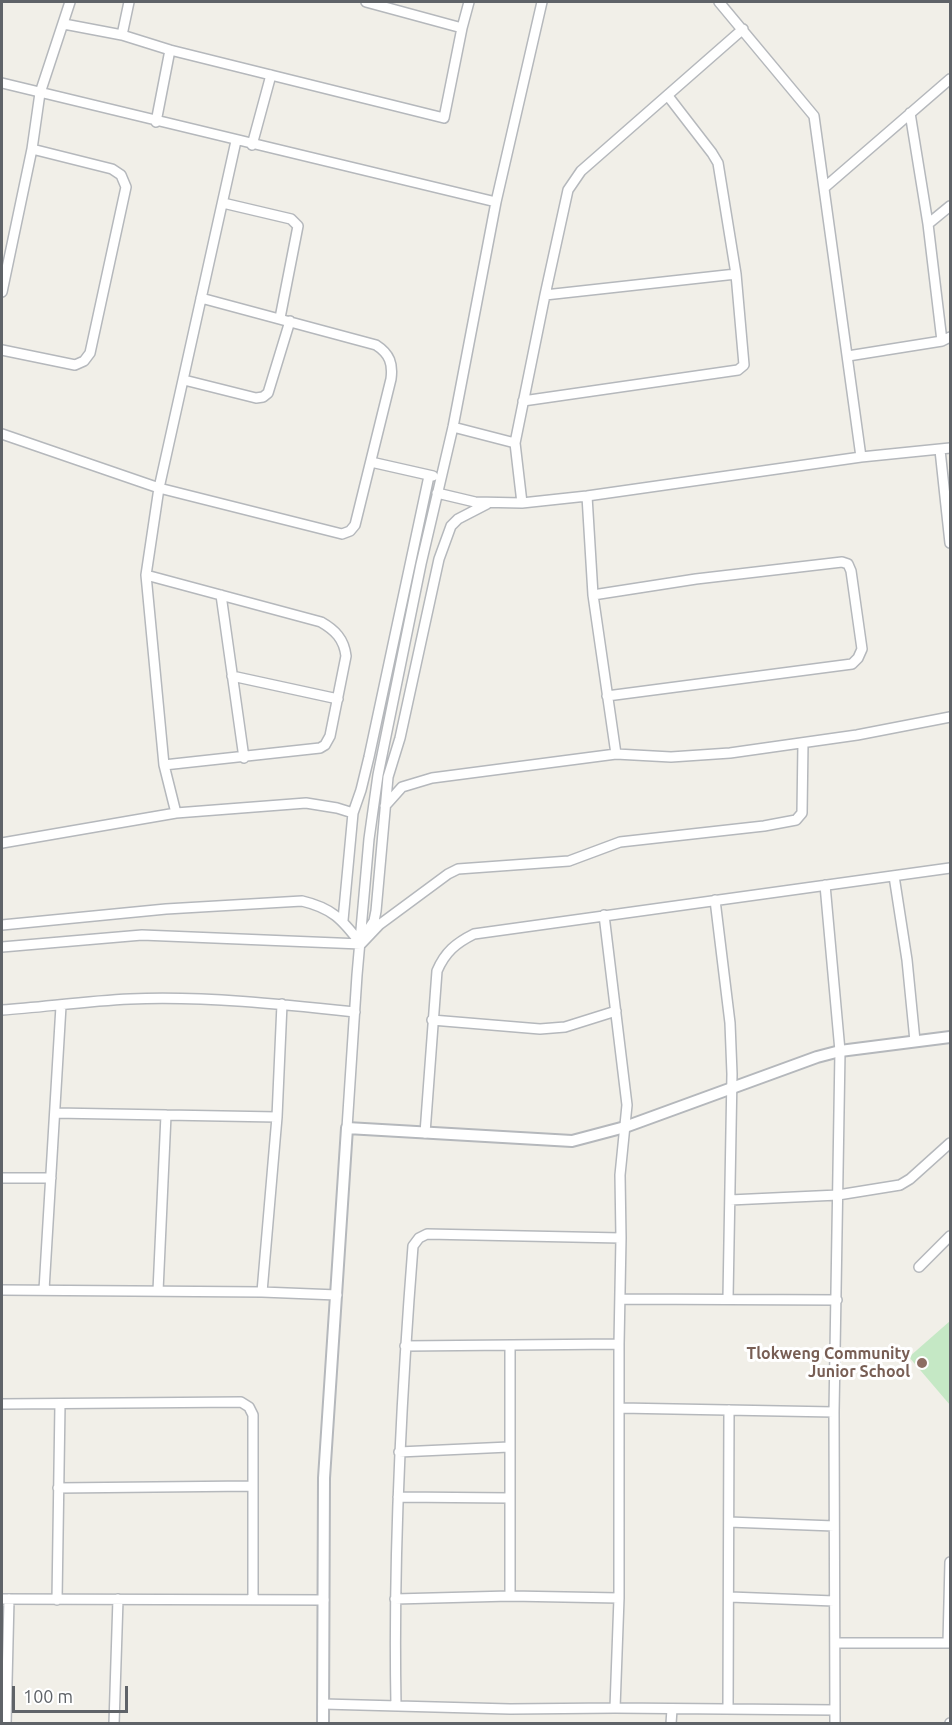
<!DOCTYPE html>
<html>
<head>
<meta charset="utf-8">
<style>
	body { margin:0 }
	#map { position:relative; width:952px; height:1725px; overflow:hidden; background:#f1efe8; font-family:Ubuntu,sans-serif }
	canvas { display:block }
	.frame { position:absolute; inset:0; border:3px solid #5f6368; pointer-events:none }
	.scale { position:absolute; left:12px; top:1686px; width:116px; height:27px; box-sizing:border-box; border:3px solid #5f6368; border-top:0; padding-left:8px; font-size:18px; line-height:21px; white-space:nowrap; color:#5f6368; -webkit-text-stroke:4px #fff; paint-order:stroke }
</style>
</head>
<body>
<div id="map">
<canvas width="952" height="1725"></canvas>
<div class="frame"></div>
<div class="scale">100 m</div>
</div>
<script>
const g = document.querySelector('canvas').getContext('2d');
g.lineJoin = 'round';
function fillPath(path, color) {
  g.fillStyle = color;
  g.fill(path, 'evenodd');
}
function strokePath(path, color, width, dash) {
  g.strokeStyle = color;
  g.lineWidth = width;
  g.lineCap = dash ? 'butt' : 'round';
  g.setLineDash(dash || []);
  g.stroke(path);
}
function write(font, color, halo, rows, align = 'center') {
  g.font = font + ' Ubuntu,sans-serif';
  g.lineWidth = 6;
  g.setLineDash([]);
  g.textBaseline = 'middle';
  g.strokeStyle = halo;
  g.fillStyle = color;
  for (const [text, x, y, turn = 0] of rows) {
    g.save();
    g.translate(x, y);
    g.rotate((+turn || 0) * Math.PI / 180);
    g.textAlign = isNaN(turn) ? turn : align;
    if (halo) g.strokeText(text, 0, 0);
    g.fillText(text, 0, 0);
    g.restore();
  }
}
const green = new Path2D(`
	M 950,1321 L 950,1405 L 909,1357 Z`);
const minor = new Path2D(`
	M 129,2 L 122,35 L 170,50
	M 366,2 L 462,28 L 469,2
	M 719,2 L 814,116 L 861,457
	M 64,24 L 122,35
	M 2,83 L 496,202
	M 910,113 L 928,224 L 942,341
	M 156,122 L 170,50 L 444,118 L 462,28
	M 252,145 L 271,75
	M 824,188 L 950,79
	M 223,203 L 291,219 L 298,226 L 280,318
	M 928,224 L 950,206
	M 2,292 L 32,149 L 40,93 L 70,2
	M 545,295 L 736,274
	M 2,350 L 75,365 L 84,361 L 90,353 L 126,187 L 121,175 L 112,169 L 32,149
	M 848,356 L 942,341 L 950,337
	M 184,380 L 256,398 L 263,397 L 268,393 L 290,321
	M 523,401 L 738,370 L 744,365 L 736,274 L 718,163 L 712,153 L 668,96
	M 453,427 L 515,443
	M 2,434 L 159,488 L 342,534 L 350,531 L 355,525 L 391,379 C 393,364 390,354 376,345 L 201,298
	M 940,450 L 950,543
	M 371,462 L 433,476
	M 437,493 L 475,502 L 522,503 L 587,496 L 861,457 L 950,448
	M 587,496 L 593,595 L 616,754
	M 522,503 L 515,443 L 545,295 L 568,190 L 581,171 L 743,29
	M 146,575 L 321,622 C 335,630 344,639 346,656 L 330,736 L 325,745 L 320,748 L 164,765
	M 221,595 L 244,758
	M 593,595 L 696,579 L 842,562 L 848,564 L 851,571 L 862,649 L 858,658 L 852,664 L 607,696
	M 232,676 L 338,699
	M 385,806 L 402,787 L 432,778 L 616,754 L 671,757 L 730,753 L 857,735 L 950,717
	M 176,813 L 164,765 L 146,575 L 159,488 L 236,141
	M 353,813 L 361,790 L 369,757 L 429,476
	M 2,843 L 176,813 L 306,803 L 337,808 L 353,813 L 343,920
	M 894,876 L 907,960 L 915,1041
	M 825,885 L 840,1051 L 834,1412 L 835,1724
	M 715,900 L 730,1023 L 732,1074 L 728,1298
	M 604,915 L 627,1105 L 620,1175 L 621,1238 L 619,1344 L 619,1598 L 615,1708
	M 2,925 L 166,909 L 302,901 C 332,908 342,919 361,944
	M 368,930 L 374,921 L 376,911 L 388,777 L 400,738 L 439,559 L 451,526 L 458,519 L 487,504
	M 2,947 L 142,935 L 361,944 L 379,925 L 448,874 L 458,869 L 569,861 L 620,842 L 764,826 L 796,820 L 802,813 L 803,743
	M 2,1010 C 44,1007 87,1001 130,999 C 205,996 280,1004 355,1012
	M 432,1020 L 540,1029 L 565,1027 L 616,1011
	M 55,1113 L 277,1117
	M 347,1128 L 357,975 L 369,839 L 378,775 L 421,564 L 453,427 L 496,202 L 542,2
	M 425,1133 L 437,971 C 445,952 456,943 474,934 L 950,868
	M 2,1178 L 51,1178
	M 730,1200 L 838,1195 L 900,1185 L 910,1179 L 950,1143
	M 919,1267 L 950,1236
	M 2,1290 L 262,1292 L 337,1295
	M 44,1290 L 61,1006
	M 158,1291 L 166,1115
	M 262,1292 L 277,1117 L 282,1004
	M 621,1299 L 837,1300
	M 405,1346 L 619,1344
	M 510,1346 L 510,1596
	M 2,1404 L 241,1402 L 249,1407 L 253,1415 L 253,1599
	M 620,1408 L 834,1412
	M 399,1452 L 509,1447
	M 58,1488 L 252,1486
	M 398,1497 L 510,1498
	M 729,1522 L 834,1526
	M 730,1597 L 834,1601
	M 2,1599 L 324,1600
	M 395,1599 L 510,1596 L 619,1598
	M 57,1600 L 60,1404
	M 835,1643 L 950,1643
	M 948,1643 L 950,1562
	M 323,1704 L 510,1709 L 615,1708 L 835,1710
	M 396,1705 C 393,1551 401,1399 413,1246 L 419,1238 L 427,1234 L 621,1238
	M 728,1708 L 729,1410
	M 6,1724 L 9,1599
	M 114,1724 L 118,1599
	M 671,1724 L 672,1709
	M 950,1724 L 950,1723`);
const tertiary = new Path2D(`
	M 323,1724 L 324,1478 L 347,1128 L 572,1141 L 625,1127 L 817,1057 L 840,1051 L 950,1037`);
const markers = [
	[922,1363,6,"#8d6e63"]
];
const educationNames = [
	["Tlokweng Community",910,1354],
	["Junior School",910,1372]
];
fillPath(green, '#c5e8c5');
strokePath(minor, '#b5b8bc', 12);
strokePath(tertiary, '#b5b8bc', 14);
strokePath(minor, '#fff', 9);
strokePath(tertiary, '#fff', 10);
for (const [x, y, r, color] of markers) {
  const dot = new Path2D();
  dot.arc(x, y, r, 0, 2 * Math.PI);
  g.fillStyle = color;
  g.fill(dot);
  strokePath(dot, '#fff', 2);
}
write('bold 16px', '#785e54', '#fff', educationNames, 'right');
</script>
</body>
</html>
